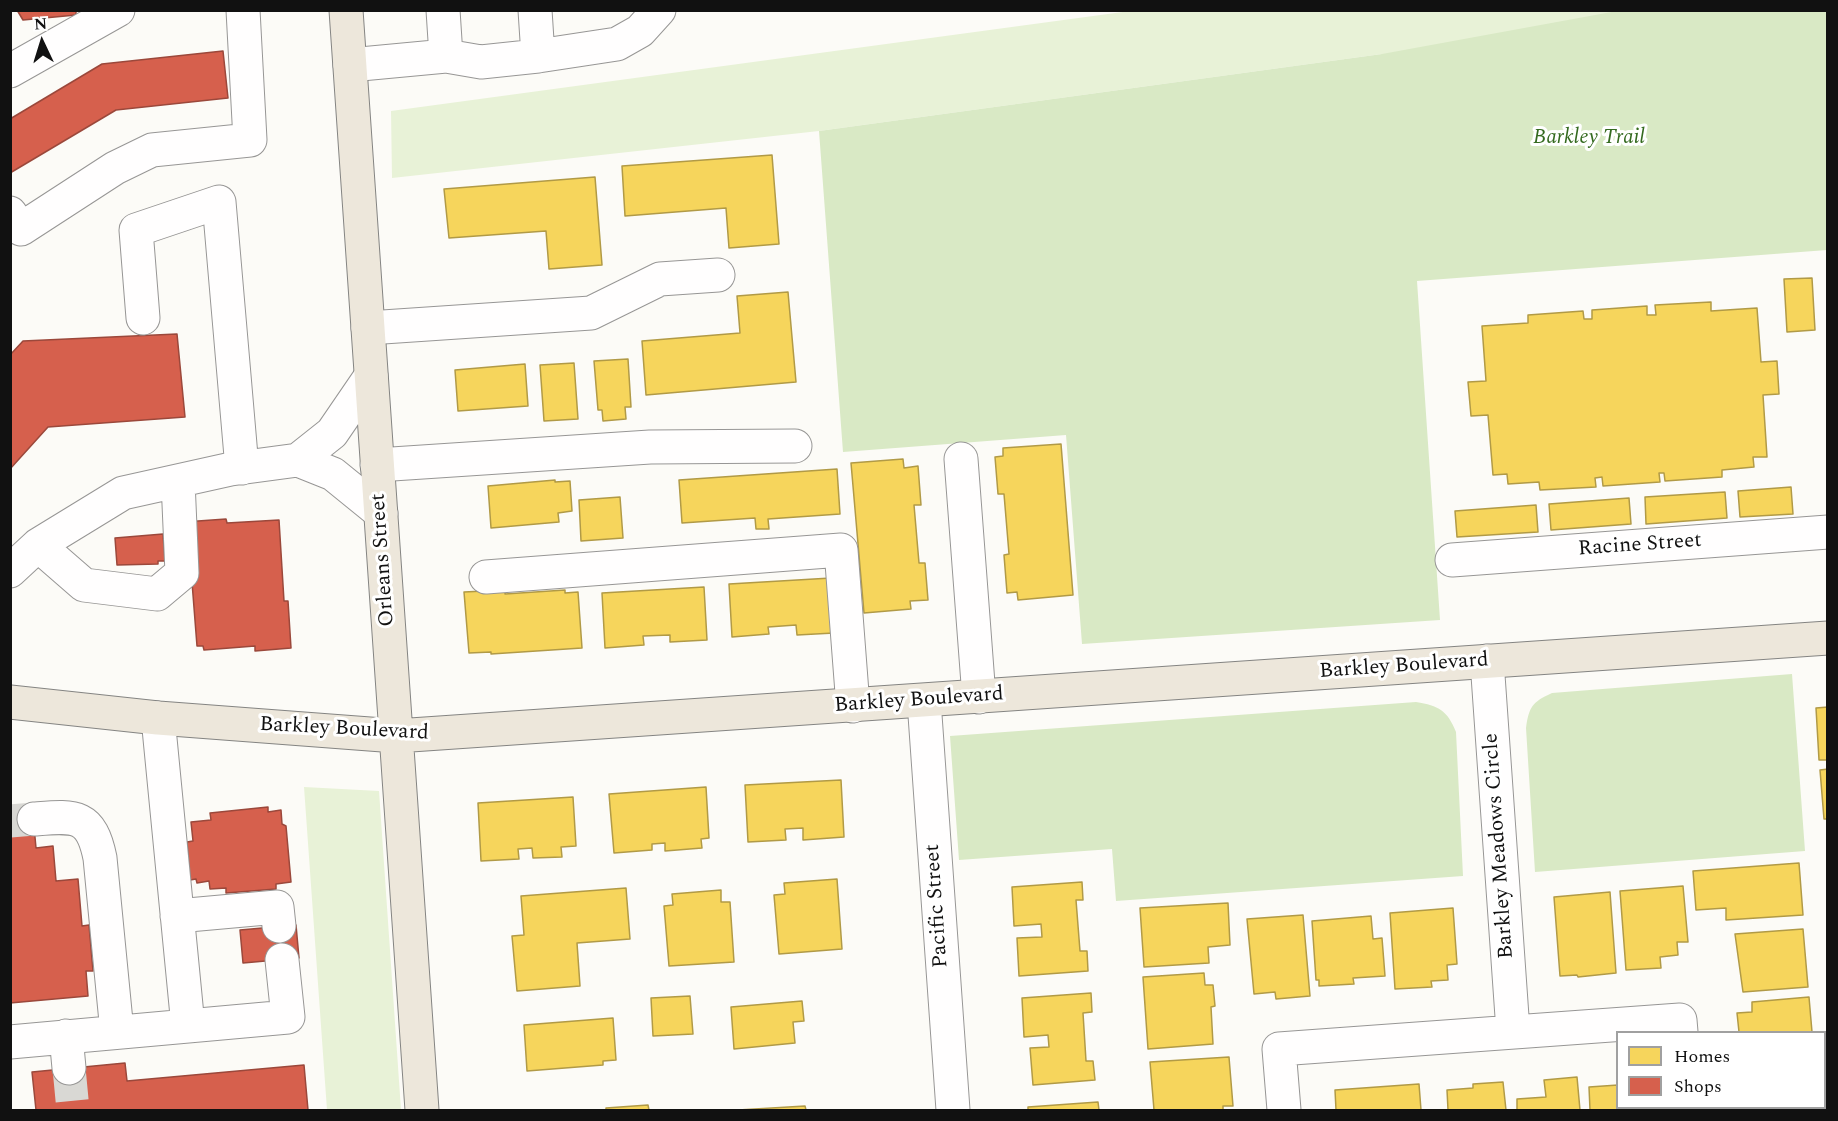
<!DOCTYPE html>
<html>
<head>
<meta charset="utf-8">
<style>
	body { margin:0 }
	#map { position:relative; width:1838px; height:1121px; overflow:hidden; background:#fcfbf7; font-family:Spectral,serif }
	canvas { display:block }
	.frame { position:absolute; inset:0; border:12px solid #111; pointer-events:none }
	.legend { position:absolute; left:1616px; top:1031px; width:210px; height:78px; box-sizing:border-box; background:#fff; border:2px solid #a0a0a0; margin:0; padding:8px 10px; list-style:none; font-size:18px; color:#111 }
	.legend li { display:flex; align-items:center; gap:12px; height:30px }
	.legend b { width:30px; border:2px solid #a0a0a0 }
	.north { position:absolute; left:12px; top:12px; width:60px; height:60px; -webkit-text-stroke:4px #fff; paint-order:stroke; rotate:356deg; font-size:16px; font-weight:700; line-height:24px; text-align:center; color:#111 }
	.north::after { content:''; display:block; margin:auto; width:21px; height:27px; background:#111; clip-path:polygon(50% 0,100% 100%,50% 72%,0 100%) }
</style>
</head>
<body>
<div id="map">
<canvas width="1838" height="1121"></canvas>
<div class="frame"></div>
<ul class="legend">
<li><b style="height:16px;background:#f6d55c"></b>Homes</li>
<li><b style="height:16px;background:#d6604d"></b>Shops</li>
</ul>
<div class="north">N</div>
</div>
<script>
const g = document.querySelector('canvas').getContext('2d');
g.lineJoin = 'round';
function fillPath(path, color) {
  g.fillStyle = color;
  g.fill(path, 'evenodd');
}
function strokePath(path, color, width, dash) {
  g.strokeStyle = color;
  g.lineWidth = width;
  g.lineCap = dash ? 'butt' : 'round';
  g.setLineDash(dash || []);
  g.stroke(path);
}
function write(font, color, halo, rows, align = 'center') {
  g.font = font + ' Spectral,serif';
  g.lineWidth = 6;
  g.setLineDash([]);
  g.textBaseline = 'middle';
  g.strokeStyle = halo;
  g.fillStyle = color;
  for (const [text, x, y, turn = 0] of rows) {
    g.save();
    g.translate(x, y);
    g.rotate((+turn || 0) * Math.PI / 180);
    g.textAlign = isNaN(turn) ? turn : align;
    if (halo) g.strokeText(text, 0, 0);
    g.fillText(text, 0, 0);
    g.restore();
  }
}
const green = new Path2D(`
	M 1130,11 L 1827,11 L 1827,250 L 1382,54 L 819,131 L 392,178 L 391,111 Z
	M 304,787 L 379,791 L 401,1110 L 327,1110 Z`);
const forest = new Path2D(`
	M 1617,11 L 1827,11 L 1827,250 L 1417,281 L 1440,620 L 1082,644 L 1066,435 L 843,452 L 819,131 L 1382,54 Z
	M 1792,674 L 1805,851 L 1535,872 L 1526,728 C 1529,707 1532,702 1552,693 Z
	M 1416,702 C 1439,706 1447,710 1456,732 L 1463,876 L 1116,901 L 1112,849 L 959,860 L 950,736 Z`);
const homes = new Path2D(`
	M 772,155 L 779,244 L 729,248 L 726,208 L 625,216 L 622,166 Z
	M 595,177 L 602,265 L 549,269 L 546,231 L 449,238 L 444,189 Z
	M 1812,278 L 1815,330 L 1787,332 L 1784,279 Z
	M 788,292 L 796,382 L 646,395 L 642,341 L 740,333 L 737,296 Z
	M 1711,302 L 1711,311 L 1757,308 L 1761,362 L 1777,361 L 1779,394 L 1763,395 L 1767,457 L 1753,457 L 1754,467 L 1722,470 L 1722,477 L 1665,481 L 1664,473 L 1659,473 L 1660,482 L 1603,486 L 1602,477 L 1595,478 L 1596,487 L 1540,490 L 1539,482 L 1508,484 L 1507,474 L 1493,475 L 1488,415 L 1471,416 L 1468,382 L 1486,381 L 1482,326 L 1528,323 L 1528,315 L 1583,311 L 1584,319 L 1592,319 L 1592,310 L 1647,306 L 1647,315 L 1656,315 L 1655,305 Z
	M 628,359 L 631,407 L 625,407 L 626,419 L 603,421 L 602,410 L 598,410 L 594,361 Z
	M 574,363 L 578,419 L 544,421 L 540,365 Z
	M 525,364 L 528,406 L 458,411 L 455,370 Z
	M 1061,444 L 1073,595 L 1018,600 L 1017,592 L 1007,593 L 1004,555 L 1009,554 L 1004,494 L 998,494 L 995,457 L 1003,456 L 1003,448 Z
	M 903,459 L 904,468 L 918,466 L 921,505 L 914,505 L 919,563 L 925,563 L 928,600 L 910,601 L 911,609 L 864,613 L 851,463 Z
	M 837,469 L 840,514 L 768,519 L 769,529 L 756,529 L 755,518 L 682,523 L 679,480 Z
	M 555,480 L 555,482 L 570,481 L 572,511 L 558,513 L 559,522 L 491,528 L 488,486 Z
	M 1791,487 L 1793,514 L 1740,517 L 1738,491 Z
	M 1725,492 L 1727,518 L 1646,524 L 1645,497 Z
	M 620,497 L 623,538 L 581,541 L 579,500 Z
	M 1629,498 L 1631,524 L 1551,530 L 1549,504 Z
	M 1536,505 L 1538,532 L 1457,537 L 1455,511 Z
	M 831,578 L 834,633 L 797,635 L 796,625 L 768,627 L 769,634 L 732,637 L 729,584 Z
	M 704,587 L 707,640 L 670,642 L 670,635 L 643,636 L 644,645 L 605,648 L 602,593 Z
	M 505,590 L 505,594 L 565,590 L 565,593 L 578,592 L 582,648 L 491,654 L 491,652 L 469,653 L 464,592 Z
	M 1828,707 L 1828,760 L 1819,760 L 1816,708 Z
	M 1828,769 L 1828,819 L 1824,819 L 1820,770 Z
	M 841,780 L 844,837 L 803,840 L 803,828 L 785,829 L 786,840 L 748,842 L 745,785 Z
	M 706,787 L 709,838 L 701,839 L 702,848 L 665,851 L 665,843 L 652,844 L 652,850 L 614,853 L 609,794 Z
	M 573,797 L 576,846 L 561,847 L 562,857 L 533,858 L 532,848 L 518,849 L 519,859 L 481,861 L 478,803 Z
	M 1799,863 L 1803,915 L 1726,920 L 1726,908 L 1696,910 L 1693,871 Z
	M 837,879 L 842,949 L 779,954 L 774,895 L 785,894 L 784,883 Z
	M 1082,882 L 1083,900 L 1076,900 L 1080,951 L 1087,951 L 1088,971 L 1019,976 L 1017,938 L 1042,937 L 1041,924 L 1014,926 L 1012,887 Z
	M 1683,886 L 1688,942 L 1677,942 L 1678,955 L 1660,957 L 1661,968 L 1626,970 L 1620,891 Z
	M 626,888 L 630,939 L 577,943 L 580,986 L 517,991 L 512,936 L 524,935 L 521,896 Z
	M 721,890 L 721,902 L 730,902 L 734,962 L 669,966 L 664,906 L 673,905 L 672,894 Z
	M 1610,892 L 1616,973 L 1578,977 L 1577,975 L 1560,976 L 1554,897 Z
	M 1228,903 L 1230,945 L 1208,947 L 1209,963 L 1144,967 L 1140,908 Z
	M 1453,908 L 1457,964 L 1447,965 L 1448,980 L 1431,981 L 1432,987 L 1395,989 L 1390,913 Z
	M 1303,915 L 1310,996 L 1276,999 L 1275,992 L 1254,994 L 1247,919 Z
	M 1371,916 L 1373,939 L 1382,938 L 1385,976 L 1353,978 L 1354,984 L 1319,986 L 1319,980 L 1316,980 L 1312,921 Z
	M 1803,929 L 1808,987 L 1743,992 L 1735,934 Z
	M 1204,973 L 1205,985 L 1213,985 L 1215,1006 L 1211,1007 L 1213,1044 L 1148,1049 L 1143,977 Z
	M 1091,993 L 1092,1012 L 1083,1013 L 1086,1061 L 1093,1061 L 1095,1080 L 1033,1085 L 1030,1048 L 1049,1047 L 1048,1035 L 1024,1037 L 1022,998 Z
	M 690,996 L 693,1034 L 653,1036 L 651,998 Z
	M 1809,997 L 1812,1032 L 1732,1032 L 1739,1032 L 1737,1013 L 1752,1012 L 1752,1002 Z
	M 802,1001 L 804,1021 L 793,1022 L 795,1043 L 734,1049 L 731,1007 Z
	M 613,1018 L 616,1060 L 603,1061 L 603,1065 L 527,1071 L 524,1025 Z
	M 1229,1057 L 1233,1106 L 1223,1106 L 1223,1110 L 1154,1110 L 1150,1062 Z
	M 1577,1077 L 1580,1110 L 1517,1110 L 1517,1099 L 1546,1097 L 1544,1080 Z
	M 1503,1082 L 1506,1110 L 1448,1110 L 1447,1090 L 1473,1088 L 1473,1084 Z
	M 1419,1084 L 1421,1110 L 1336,1110 L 1335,1090 Z
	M 1618,1085 L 1618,1108 L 1641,1108 L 1641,1110 L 1590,1110 L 1589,1087 Z
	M 1098,1102 L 1099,1110 L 1028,1110 L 1028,1107 Z
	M 648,1105 L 649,1110 L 606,1110 L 606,1108 Z
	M 805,1106 L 806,1110 L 738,1110 Z
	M 1737,1108 L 1806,1108 L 1807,1110 L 1737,1110 Z`);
const shops = new Path2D(`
	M 17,10 L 76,10 L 76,15 L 23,20 Z
	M 223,51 L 228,98 L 116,110 L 10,173 L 10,119 L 102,64 Z
	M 177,334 L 185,417 L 48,427 L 10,469 L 10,355 L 23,341 Z
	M 226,519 L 227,523 L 279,520 L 284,601 L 288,601 L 291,648 L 255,651 L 255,646 L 204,650 L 203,646 L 197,646 L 192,582 L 184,522 Z
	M 163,534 L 165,561 L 158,561 L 158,564 L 117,565 L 115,538 Z
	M 32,805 L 36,848 L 53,846 L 56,881 L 78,879 L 82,926 L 89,925 L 93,971 L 86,971 L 88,996 L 10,1003 L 10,807 Z
	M 268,807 L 268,812 L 281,810 L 282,824 L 286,826 L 291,882 L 276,884 L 276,889 L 226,893 L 226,888 L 210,889 L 209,881 L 197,883 L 196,879 L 190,880 L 187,842 L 193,841 L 191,822 L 211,820 L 210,813 Z
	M 296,925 L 299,958 L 243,963 L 240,930 Z
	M 125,1063 L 127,1081 L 304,1065 L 308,1110 L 36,1110 L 32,1072 Z`);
const minorTunnel = new Path2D(`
	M 10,821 L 34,819
	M 69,1068 L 73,1110`);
const minor = new Path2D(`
	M 443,10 L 446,56
	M 538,56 L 617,44 L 640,31 L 659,10
	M 350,65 L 446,56 L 481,62 L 538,56 L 535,10
	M 10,71 L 118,10
	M 10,213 L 21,229 L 115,168 L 152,150 L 250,140 L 243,10
	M 143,318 L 136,230 L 219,202 L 242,468
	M 368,328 L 591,313 L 660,279 L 718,275
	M 961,459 L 979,697
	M 298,460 L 332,433 L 371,376
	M 377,465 L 650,447 L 795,446
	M 38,545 L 84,585 L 157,594 L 182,573 L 178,481
	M 1452,560 L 1828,532
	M 10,571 L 38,545 L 123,493 L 231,469 L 298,460 L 333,474 L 381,513
	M 486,577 L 841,550 L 853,706
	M 1487,661 L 1513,1031
	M 924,701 L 953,1110
	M 158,718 L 188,1026
	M 34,819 C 74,816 91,813 100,858 L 117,1032
	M 177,916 L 277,907 L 279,926
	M 66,1036 L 69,1068
	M 10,1042 L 288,1017 L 282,960
	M 1688,1108 L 1688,1110
	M 1284,1110 L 1279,1049 L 1680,1020 L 1681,1032`);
const major = new Path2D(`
	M 346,10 L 422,1110
	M 10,702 L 158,718 L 396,736 L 1828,638`);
const parkNames = [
	["Barkley Trail",1589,139]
];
const streetNames = [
	["Racine Street",1640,546,-4],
	["Orleans Street",384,560,-94],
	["Barkley Boulevard",1404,667,-4],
	["Barkley Boulevard",919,701,-4],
	["Barkley Boulevard",344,730,3],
	["Barkley Meadows Circle",1500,846,-94],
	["Pacific Street",938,906,-94]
];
fillPath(green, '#e8f2d7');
fillPath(forest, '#d9e9c5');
fillPath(homes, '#f6d55c');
strokePath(homes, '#b19a46', 1.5);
fillPath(shops, '#d6604d');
strokePath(shops, '#9b483b', 1.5);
strokePath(minorTunnel, '#d9d8d4', 33, [33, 16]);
strokePath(minor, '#979695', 35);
strokePath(major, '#848482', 35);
strokePath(minor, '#fffefe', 33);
strokePath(major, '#ede7db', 33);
write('italic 21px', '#346a1f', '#fff', parkNames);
write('21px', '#111', '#fff', streetNames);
</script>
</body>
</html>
